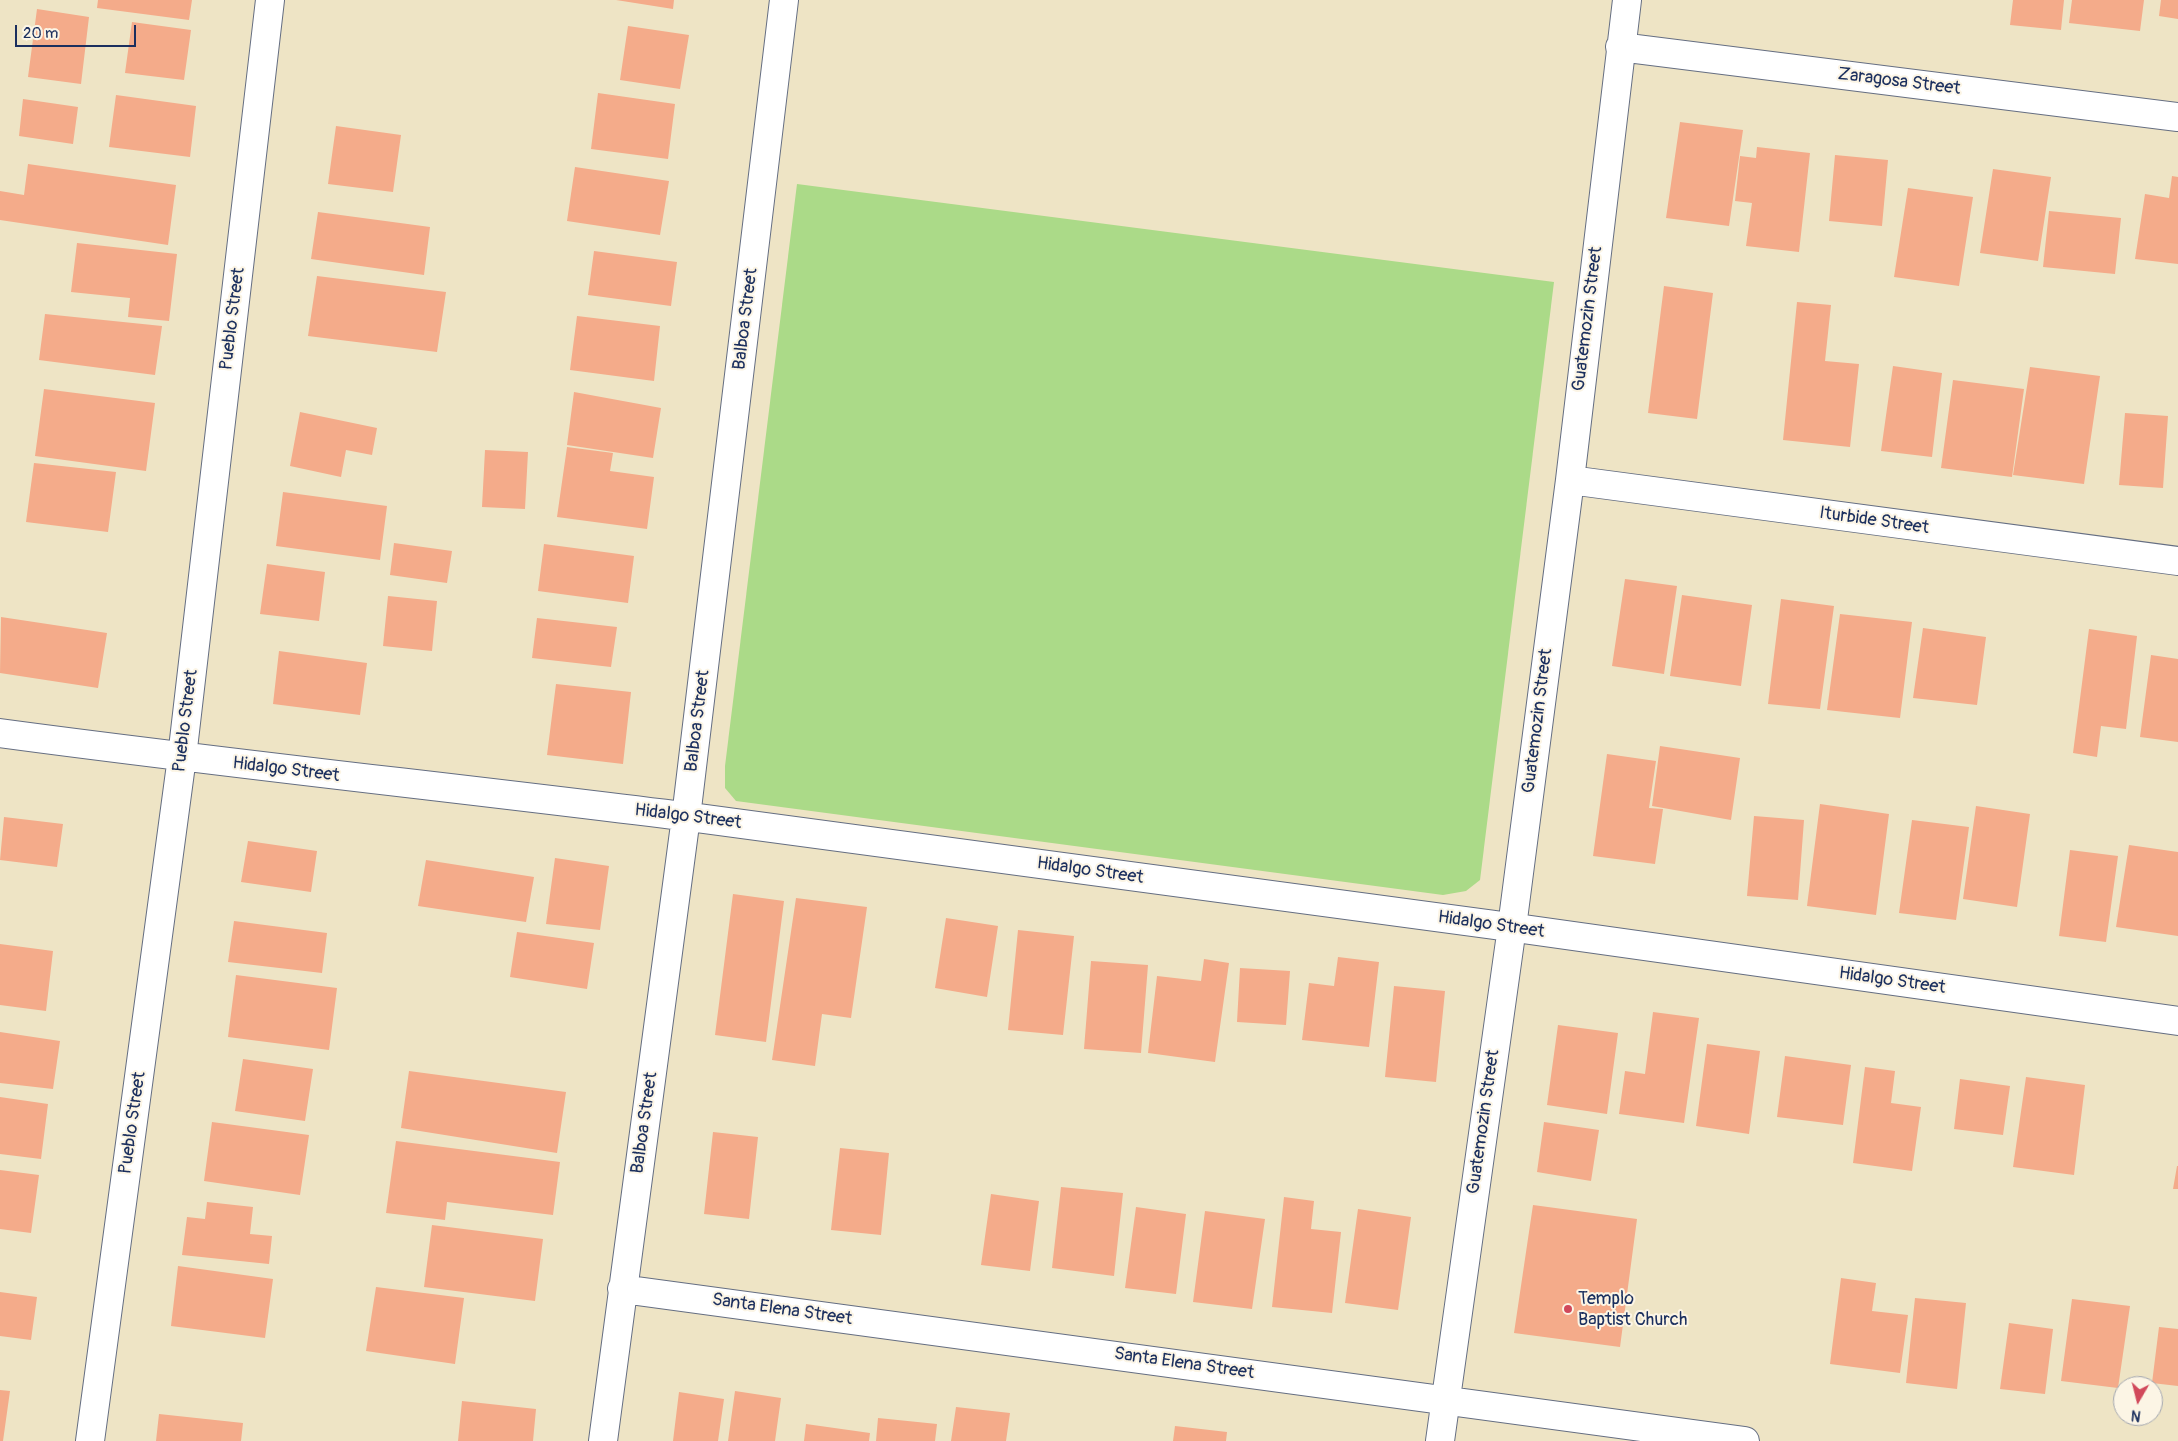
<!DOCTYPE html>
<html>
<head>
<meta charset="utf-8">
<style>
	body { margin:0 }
	#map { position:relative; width:2178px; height:1441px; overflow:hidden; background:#eee4c5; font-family:Pangolin,sans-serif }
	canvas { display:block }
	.north { position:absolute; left:2113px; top:1376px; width:50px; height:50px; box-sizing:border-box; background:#fcf5e5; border:1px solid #a2a6af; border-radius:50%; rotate:188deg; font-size:14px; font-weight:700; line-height:20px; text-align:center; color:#1b2f5e }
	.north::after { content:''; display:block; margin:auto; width:18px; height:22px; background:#d1495b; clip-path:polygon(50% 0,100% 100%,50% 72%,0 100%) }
	.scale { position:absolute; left:15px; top:25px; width:121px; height:22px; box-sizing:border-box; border:2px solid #1b2f5e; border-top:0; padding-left:6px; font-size:15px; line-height:18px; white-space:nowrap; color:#1b2f5e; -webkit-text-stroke:4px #fcf5e5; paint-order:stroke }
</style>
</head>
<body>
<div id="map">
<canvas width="2178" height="1441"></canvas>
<div class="north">N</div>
<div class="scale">20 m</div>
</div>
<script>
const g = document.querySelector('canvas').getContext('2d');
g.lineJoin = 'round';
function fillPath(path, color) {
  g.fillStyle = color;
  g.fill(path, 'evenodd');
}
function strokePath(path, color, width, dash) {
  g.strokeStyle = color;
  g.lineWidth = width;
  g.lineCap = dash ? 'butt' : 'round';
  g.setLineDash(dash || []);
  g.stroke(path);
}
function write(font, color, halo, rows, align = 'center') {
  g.font = font + ' Pangolin,sans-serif';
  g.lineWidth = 4;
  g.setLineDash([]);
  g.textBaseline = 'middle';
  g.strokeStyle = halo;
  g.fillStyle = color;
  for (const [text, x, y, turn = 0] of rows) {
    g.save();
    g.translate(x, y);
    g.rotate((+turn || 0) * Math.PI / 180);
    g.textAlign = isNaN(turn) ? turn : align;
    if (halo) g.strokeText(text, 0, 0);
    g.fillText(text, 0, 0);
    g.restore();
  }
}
const green = new Path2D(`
	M 797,184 L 1554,282 L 1480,880 L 1466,891 L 1443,895 L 736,801 L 725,788 L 725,766 Z`);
const building = new Path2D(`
	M 98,0 L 192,0 L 189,20 L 97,8 Z
	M 616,0 L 674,0 L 673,9 Z
	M 2013,0 L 2064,0 L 2061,30 L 2010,25 Z
	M 2072,0 L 2144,0 L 2140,31 L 2069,23 Z
	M 2161,0 L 2178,0 L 2178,19 L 2159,16 Z
	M 37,9 L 89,17 L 81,84 L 28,77 Z
	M 132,22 L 191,30 L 184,80 L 125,73 Z
	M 628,26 L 689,35 L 680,89 L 620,80 Z
	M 598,93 L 675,104 L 668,159 L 591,149 Z
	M 116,95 L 196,106 L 190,157 L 109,147 Z
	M 23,99 L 78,107 L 73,144 L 19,136 Z
	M 1680,122 L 1743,130 L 1729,226 L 1666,218 Z
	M 336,126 L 401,135 L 393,192 L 328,184 Z
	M 1757,147 L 1810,153 L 1799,252 L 1746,246 L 1752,203 L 1735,201 L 1740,156 L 1756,158 Z
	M 1835,155 L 1888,160 L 1882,226 L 1829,221 Z
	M 28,164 L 176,185 L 168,245 L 0,220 L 0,191 L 24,195 Z
	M 575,167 L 669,181 L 660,235 L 567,221 Z
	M 1993,169 L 2051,177 L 2038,261 L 1980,253 Z
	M 2172,176 L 2178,177 L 2178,264 L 2135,259 L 2145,194 L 2169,198 Z
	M 1908,188 L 1973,197 L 1959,286 L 1894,277 Z
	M 2049,211 L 2121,218 L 2115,274 L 2043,267 Z
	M 318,212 L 430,227 L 424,275 L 311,259 Z
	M 77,243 L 177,254 L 169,321 L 128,317 L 130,298 L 71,292 Z
	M 594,251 L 677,262 L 671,306 L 588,295 Z
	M 317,276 L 446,292 L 437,352 L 308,336 Z
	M 1664,286 L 1713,293 L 1697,419 L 1648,413 Z
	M 1797,302 L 1831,305 L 1825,361 L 1859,364 L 1850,447 L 1783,440 Z
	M 45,314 L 162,326 L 155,375 L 39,360 Z
	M 577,316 L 660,326 L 654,381 L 570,370 Z
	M 1893,366 L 1942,373 L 1932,457 L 1881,451 Z
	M 2030,367 L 2100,376 L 2084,484 L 2013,475 Z
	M 1953,380 L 2024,389 L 2012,477 L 1941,468 Z
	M 44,389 L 155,403 L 146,471 L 35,456 Z
	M 574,392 L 661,408 L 653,458 L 567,445 Z
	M 300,412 L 377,428 L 372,455 L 346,450 L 341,477 L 290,466 Z
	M 2125,413 L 2168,416 L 2163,488 L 2119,485 Z
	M 567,447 L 613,453 L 610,471 L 654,477 L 647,529 L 557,517 Z
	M 485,450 L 528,452 L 525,509 L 482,507 Z
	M 34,463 L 116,472 L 108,532 L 26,522 Z
	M 283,492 L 387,506 L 380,560 L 276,546 Z
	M 394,543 L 452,551 L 447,583 L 390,575 Z
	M 544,544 L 634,556 L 628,603 L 538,591 Z
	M 267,564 L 325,572 L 319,621 L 260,614 Z
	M 1625,579 L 1677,586 L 1664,674 L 1612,666 Z
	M 1682,595 L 1752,605 L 1741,686 L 1670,676 Z
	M 388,596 L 437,601 L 432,651 L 383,646 Z
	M 1781,599 L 1834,606 L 1820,709 L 1768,704 Z
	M 1840,614 L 1912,622 L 1900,718 L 1827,710 Z
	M 1,617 L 107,633 L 98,688 L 0,673 Z
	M 537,618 L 617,627 L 611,667 L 532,658 Z
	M 1923,628 L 1986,637 L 1977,705 L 1913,698 Z
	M 2089,629 L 2137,636 L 2126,729 L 2101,726 L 2097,757 L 2073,753 Z
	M 279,651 L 367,663 L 360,715 L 273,704 Z
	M 2151,655 L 2178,659 L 2178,742 L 2140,737 Z
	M 556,684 L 631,692 L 623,764 L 547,755 Z
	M 1660,746 L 1740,758 L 1731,820 L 1652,806 Z
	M 1607,754 L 1656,761 L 1649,808 L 1663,809 L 1655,864 L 1593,856 Z
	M 1820,804 L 1889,814 L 1876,915 L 1807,906 Z
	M 1976,806 L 2030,814 L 2017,907 L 1963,899 Z
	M 1754,816 L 1804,820 L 1798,900 L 1747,896 Z
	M 4,817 L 63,824 L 57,867 L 0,860 Z
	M 1912,820 L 1969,827 L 1956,920 L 1899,913 Z
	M 248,841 L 317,851 L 311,892 L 241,882 Z
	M 2129,845 L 2178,852 L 2178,936 L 2116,927 Z
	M 2070,850 L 2118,856 L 2106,942 L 2059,936 Z
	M 555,858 L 609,866 L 600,930 L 546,924 Z
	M 426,860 L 534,877 L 526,922 L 418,906 Z
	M 733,894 L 784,901 L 766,1042 L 715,1035 Z
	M 796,898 L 867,907 L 851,1018 L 822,1014 L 815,1066 L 772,1060 Z
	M 946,918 L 998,926 L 987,997 L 935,988 Z
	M 234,921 L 327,933 L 322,973 L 228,962 Z
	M 1018,930 L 1074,936 L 1063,1035 L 1008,1030 Z
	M 517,932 L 594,943 L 587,989 L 510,977 Z
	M 0,944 L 53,951 L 46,1011 L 0,1005 Z
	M 1338,957 L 1379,962 L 1369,1047 L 1302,1040 L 1309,983 L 1334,986 Z
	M 1204,959 L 1229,963 L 1215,1062 L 1148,1053 L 1157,976 L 1201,981 Z
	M 1091,961 L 1148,965 L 1141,1053 L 1084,1049 Z
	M 1240,968 L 1290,971 L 1286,1025 L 1237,1022 Z
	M 236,975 L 337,988 L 329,1050 L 228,1037 Z
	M 1394,986 L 1445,991 L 1436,1082 L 1385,1077 Z
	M 1653,1012 L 1699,1018 L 1684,1123 L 1619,1114 L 1625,1071 L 1645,1074 Z
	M 1558,1025 L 1618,1033 L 1607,1114 L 1547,1105 Z
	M 0,1032 L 60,1041 L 53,1089 L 0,1083 Z
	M 1707,1044 L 1760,1051 L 1749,1134 L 1696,1126 Z
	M 1785,1056 L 1851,1065 L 1843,1125 L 1777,1117 Z
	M 243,1059 L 313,1069 L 305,1121 L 235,1111 Z
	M 1865,1067 L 1895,1071 L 1891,1103 L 1921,1107 L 1912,1171 L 1853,1163 Z
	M 409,1071 L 566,1092 L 557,1153 L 401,1128 Z
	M 2026,1077 L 2085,1085 L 2074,1175 L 2013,1167 Z
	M 1960,1079 L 2010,1086 L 2003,1135 L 1954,1129 Z
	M 0,1097 L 48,1104 L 41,1159 L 0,1154 Z
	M 212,1122 L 309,1135 L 300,1195 L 204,1181 Z
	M 1544,1122 L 1599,1130 L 1591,1181 L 1537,1172 Z
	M 713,1132 L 758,1137 L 749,1219 L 704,1214 Z
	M 396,1141 L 560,1162 L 553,1215 L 447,1202 L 445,1220 L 386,1213 Z
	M 840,1148 L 889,1153 L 881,1235 L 831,1230 Z
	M 2177,1166 L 2178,1166 L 2178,1189 L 2173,1189 Z
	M 0,1170 L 39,1175 L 31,1233 L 0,1229 Z
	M 1061,1187 L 1123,1193 L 1114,1276 L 1052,1268 Z
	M 991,1194 L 1039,1201 L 1030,1271 L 981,1265 Z
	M 1284,1197 L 1314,1201 L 1311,1229 L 1341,1232 L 1332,1313 L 1272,1307 Z
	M 207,1202 L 253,1207 L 250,1234 L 272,1236 L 269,1264 L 182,1255 L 187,1217 L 205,1219 Z
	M 1533,1205 L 1637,1219 L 1620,1347 L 1514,1333 Z
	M 1136,1207 L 1186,1214 L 1176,1294 L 1125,1288 Z
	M 1358,1209 L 1411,1217 L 1398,1310 L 1345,1303 Z
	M 1205,1211 L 1265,1219 L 1252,1309 L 1193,1302 Z
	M 432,1225 L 543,1239 L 535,1301 L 424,1287 Z
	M 178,1266 L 273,1279 L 265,1338 L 171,1326 Z
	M 1841,1278 L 1876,1283 L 1872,1311 L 1908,1315 L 1900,1373 L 1830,1364 Z
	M 376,1287 L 464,1298 L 455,1364 L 366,1351 Z
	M 0,1292 L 37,1297 L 31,1340 L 0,1336 Z
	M 1915,1298 L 1966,1303 L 1957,1389 L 1906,1383 Z
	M 2072,1299 L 2130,1306 L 2118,1388 L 2061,1381 Z
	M 2009,1323 L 2053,1329 L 2045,1394 L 2000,1389 Z
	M 2159,1327 L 2178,1329 L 2178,1386 L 2152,1383 Z
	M 0,1390 L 10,1391 L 3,1441 L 0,1441 Z
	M 735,1391 L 781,1398 L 775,1441 L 728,1441 Z
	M 679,1392 L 724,1399 L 718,1441 L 673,1441 Z
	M 462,1401 L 536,1409 L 533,1441 L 458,1441 Z
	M 956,1407 L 1010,1413 L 1006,1441 L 951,1441 Z
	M 159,1414 L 243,1423 L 241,1441 L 156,1441 Z
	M 878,1418 L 937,1424 L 935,1441 L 876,1441 Z
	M 806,1424 L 870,1433 L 869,1441 L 804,1441 Z
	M 1175,1426 L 1227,1432 L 1226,1441 L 1173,1441 Z`);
const minor = new Path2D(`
	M 1620,47 L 2178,117
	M 1570,480 L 2178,561
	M 0,733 C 230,764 460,788 690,817 C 1187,881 1682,951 2178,1021
	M 622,1289 L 1745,1441
	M 90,1441 L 182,757 L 270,0
	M 603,1441 L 686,817 L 784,0
	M 1440,1441 L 1512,927 L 1570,480 L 1627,0`);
const markers = [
	[1568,1309,5,"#d1495b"]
];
const streetNames = [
	["Zaragosa Street",1899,82,7],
	["Pueblo Street",233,319,-83],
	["Balboa Street",746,319,-83],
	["Guatemozin Street",1588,319,-83],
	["Iturbide Street",1874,521,8],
	["Pueblo Street",186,721,-83],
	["Balboa Street",698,721,-83],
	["Guatemozin Street",1538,721,-83],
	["Hidalgo Street",286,770,7],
	["Hidalgo Street",688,817,7],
	["Hidalgo Street",1090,871,8],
	["Hidalgo Street",1491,925,8],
	["Hidalgo Street",1892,981,8],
	["Guatemozin Street",1484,1122,-82],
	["Pueblo Street",133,1123,-82],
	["Balboa Street",645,1123,-82],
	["Santa Elena Street",782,1310,8],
	["Santa Elena Street",1184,1364,8]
];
const poiNames = [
	["Templo",1578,1299],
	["Baptist Church",1578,1320]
];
fillPath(green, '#abda88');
fillPath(building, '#f4ab8a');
strokePath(minor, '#656e82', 30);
strokePath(minor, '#fff', 28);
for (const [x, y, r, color] of markers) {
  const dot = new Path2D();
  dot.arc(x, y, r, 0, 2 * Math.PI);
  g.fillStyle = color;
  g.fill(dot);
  strokePath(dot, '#fcf5e5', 2);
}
write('18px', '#1b2f5e', '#fcf5e5', streetNames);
write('18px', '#1b2f5e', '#fcf5e5', poiNames, 'left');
</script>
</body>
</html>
